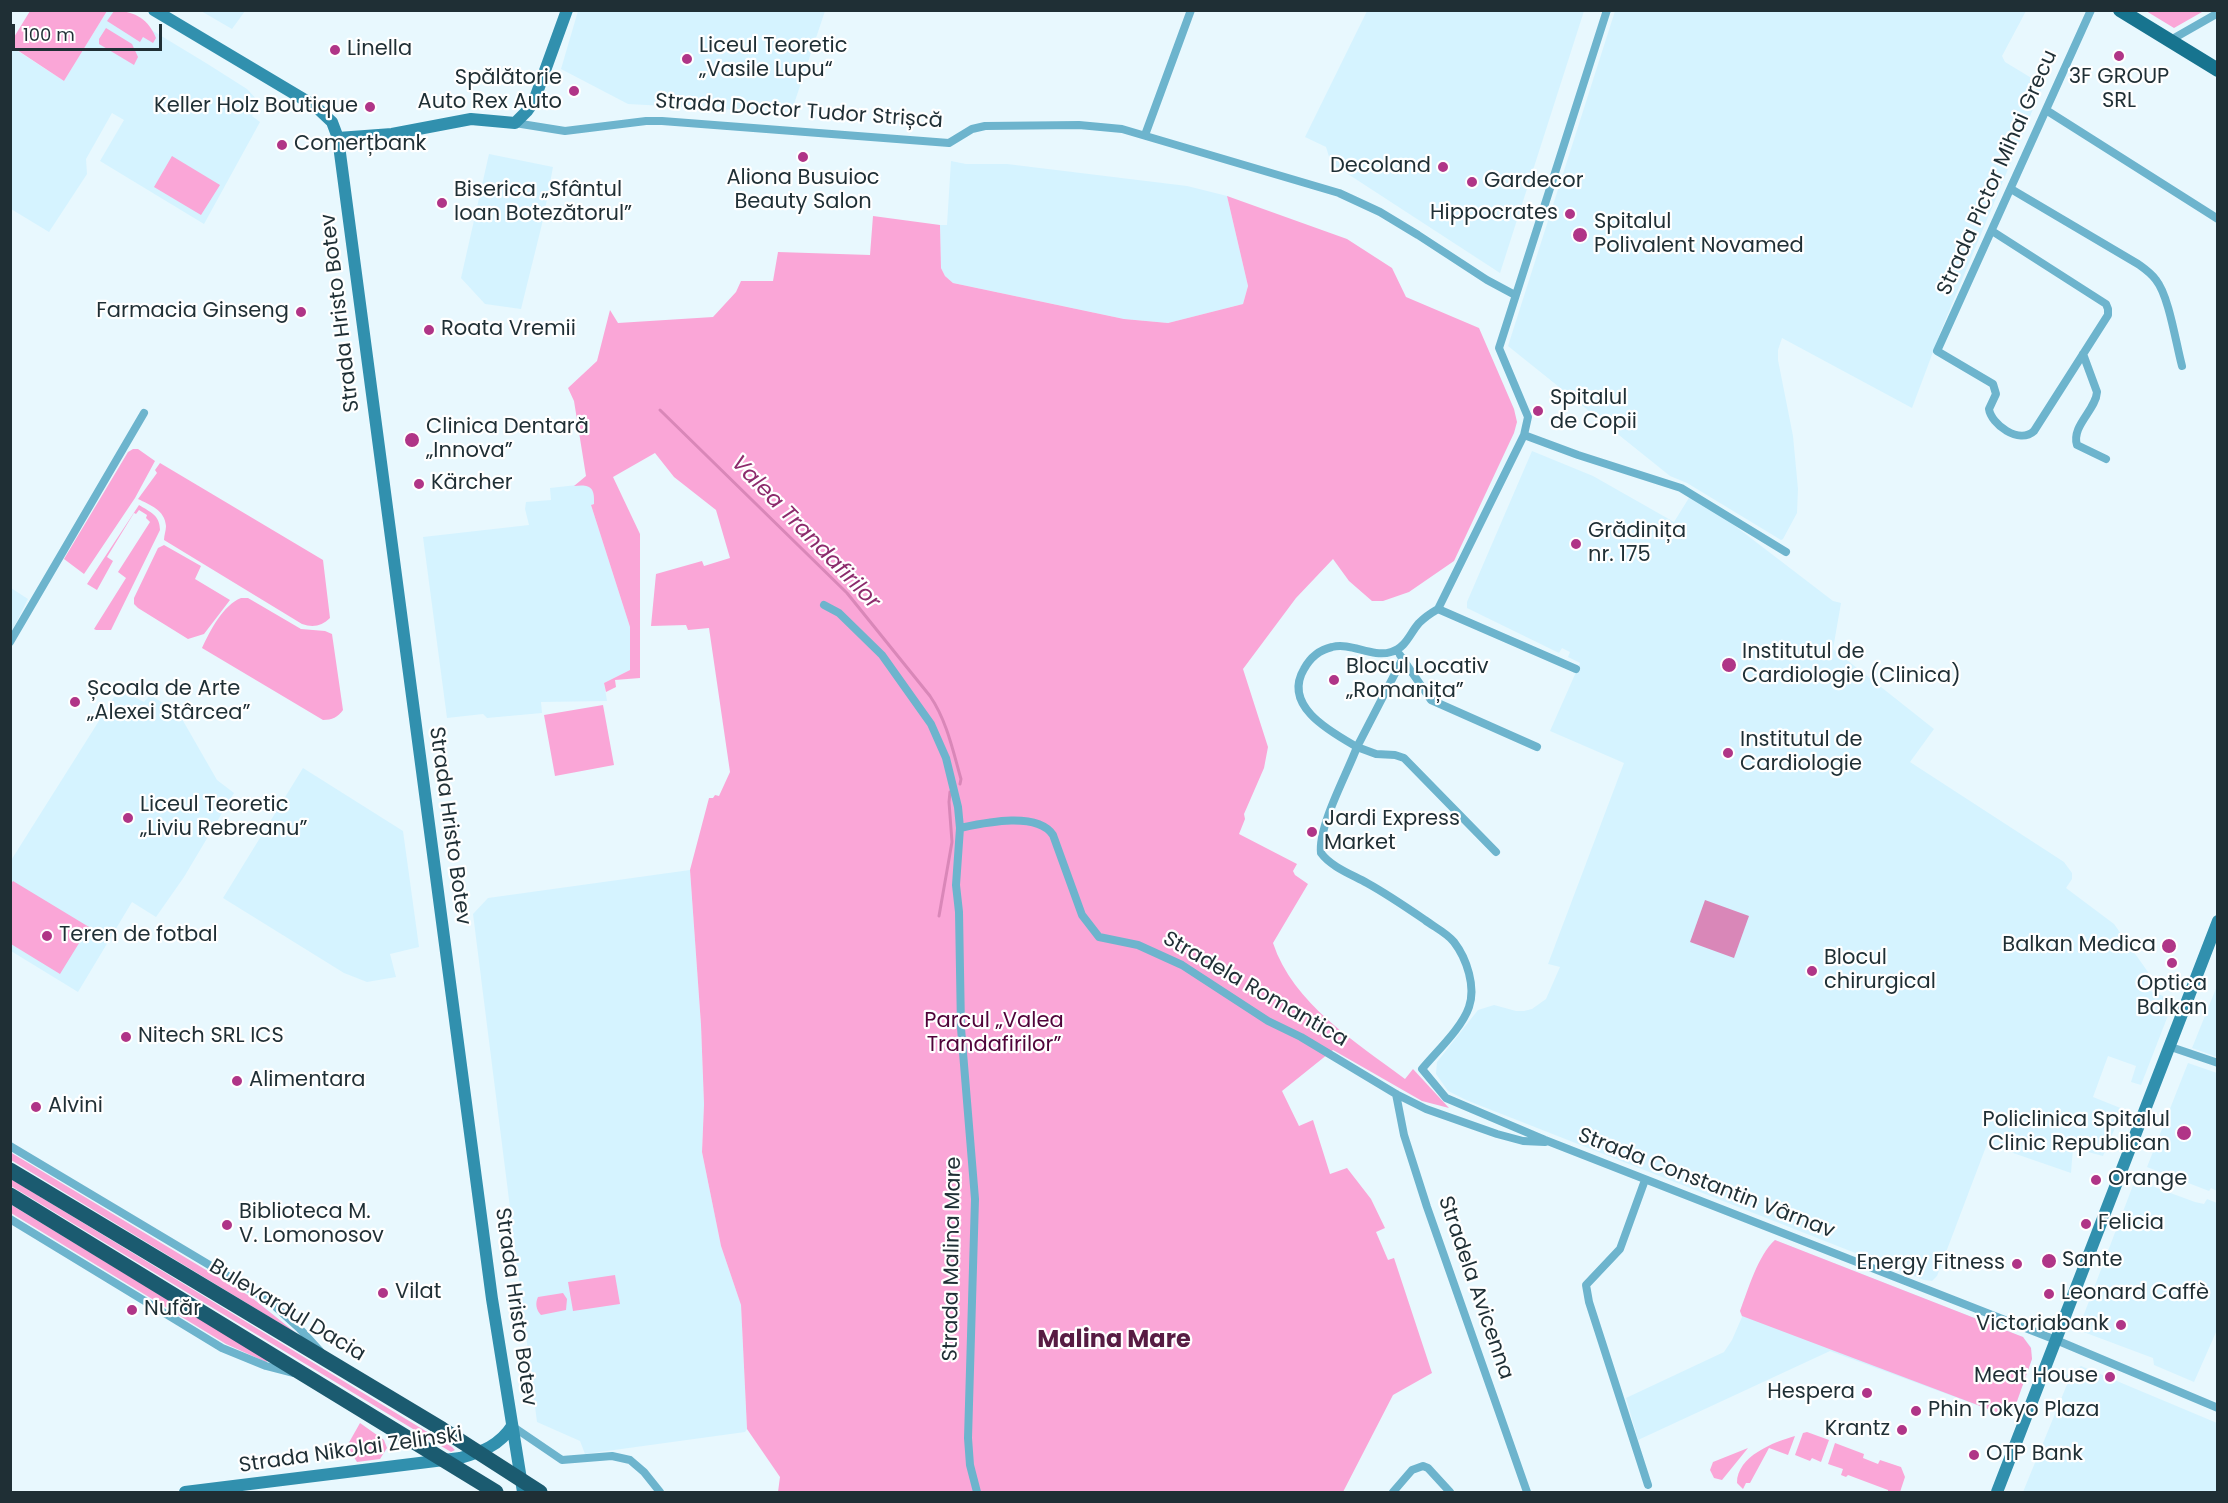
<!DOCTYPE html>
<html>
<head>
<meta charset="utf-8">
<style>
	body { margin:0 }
	#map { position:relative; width:2228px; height:1503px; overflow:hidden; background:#e8f8fe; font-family:Poppins,sans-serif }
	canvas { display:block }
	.frame { position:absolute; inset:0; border:12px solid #1f2f35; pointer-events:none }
	.scale { position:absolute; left:12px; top:24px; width:150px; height:27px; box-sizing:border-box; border:3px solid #1f2f35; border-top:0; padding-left:8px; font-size:18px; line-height:21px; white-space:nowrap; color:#1f2f35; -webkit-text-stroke:4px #fff; paint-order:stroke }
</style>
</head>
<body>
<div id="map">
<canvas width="2228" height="1503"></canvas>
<div class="frame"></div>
<div class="scale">100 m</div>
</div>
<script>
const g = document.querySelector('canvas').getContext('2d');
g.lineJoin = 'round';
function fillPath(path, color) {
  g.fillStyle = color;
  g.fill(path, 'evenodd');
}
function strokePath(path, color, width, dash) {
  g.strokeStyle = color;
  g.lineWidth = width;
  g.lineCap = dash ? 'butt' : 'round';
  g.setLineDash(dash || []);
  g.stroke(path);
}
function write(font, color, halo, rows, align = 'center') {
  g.font = font + ' Poppins,sans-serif';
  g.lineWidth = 4.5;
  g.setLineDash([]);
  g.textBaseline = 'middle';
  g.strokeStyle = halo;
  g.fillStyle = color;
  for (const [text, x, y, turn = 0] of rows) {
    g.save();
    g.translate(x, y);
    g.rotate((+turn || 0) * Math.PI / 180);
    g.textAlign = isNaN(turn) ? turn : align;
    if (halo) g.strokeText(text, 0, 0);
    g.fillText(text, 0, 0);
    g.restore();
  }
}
const built = new Path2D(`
	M 107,11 L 120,11 L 206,63 L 247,89 L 260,103 L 252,116 L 260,122 L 204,224 L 100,161 L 124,120 L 112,113 L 86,159 L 87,174 L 49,232 L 11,209 L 10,46 L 64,81 Z
	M 201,11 L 245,11 L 232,29 Z
	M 578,11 L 578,10 L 825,11 L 791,113 L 628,104 L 561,69 Z
	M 1367,11 L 1584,11 L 1500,273 L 1331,163 L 1326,147 L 1305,137 Z
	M 1615,11 L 2026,11 L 2002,56 L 2005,62 L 2043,85 L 1942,328 L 1912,408 L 1782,338 L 1778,350 L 1778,360 L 1793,436 L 1798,489 L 1797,513 L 1783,539 L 1781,540 L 1687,483 L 1670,476 L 1508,346 Z
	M 489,154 L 553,167 L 543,220 L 521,309 L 485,304 L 461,278 Z
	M 951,161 L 966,164 L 1007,164 L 1187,186 L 1227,196 L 1248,286 L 1243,304 L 1168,323 L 1124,319 L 953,283 L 945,276 L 941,268 L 940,225 L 947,225 Z
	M 1532,451 L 1593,476 L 1674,522 L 1692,493 L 1833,601 L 1841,603 L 1833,649 L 1934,729 L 1910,762 L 2064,862 L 2072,873 L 2072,879 L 2066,888 L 2114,924 L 2148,972 L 2142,988 L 2174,1000 L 2141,1085 L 2131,1082 L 2136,1066 L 2108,1056 L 2093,1097 L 2123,1109 L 2103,1156 L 2073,1148 L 2071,1173 L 1987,1144 L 1937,1276 L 1932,1281 L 1924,1280 L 1466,1100 L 1448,1091 L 1436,1074 L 1437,1062 L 1478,1010 L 1494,1005 L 1516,1011 L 1524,1011 L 1532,1009 L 1546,999 L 1560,967 L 1548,964 L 1624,763 L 1550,731 L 1580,663 L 1568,657 L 1570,652 L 1562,648 L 1559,653 L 1467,608 L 1467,602 Z
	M 586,484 L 591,488 L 595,494 L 594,504 L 591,505 L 630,627 L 630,670 L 604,683 L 607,701 L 541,702 L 542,713 L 487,718 L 483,714 L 447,718 L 423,537 L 529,525 L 525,509 L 526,502 L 551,500 L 550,488 Z
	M 11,588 L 28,599 L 11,633 Z
	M 124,692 L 144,702 L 150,695 L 178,712 L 217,780 L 234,793 L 184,877 L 156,917 L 132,902 L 78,992 L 11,951 L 10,862 L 114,697 Z
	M 303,768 L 403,831 L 419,947 L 390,954 L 396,977 L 367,982 L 344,973 L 223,898 Z
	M 690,870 L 701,1025 L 704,1104 L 702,1152 L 721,1246 L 741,1305 L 747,1429 L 745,1432 L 585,1454 L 580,1441 L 537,1422 L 473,914 L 488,898 Z
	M 2217,986 L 2217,1057 L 2192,1048 Z
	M 2188,1063 L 2217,1073 L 2217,1191 L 2211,1188 L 2209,1191 L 2147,1167 Z
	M 2135,1180 L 2195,1202 L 2204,1204 L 2207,1199 L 2217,1203 L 2217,1330 L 2194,1382 L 2154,1365 L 2153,1358 L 2078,1330 Z
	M 1775,1240 L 2023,1337 L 2031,1347 L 2032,1359 L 2016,1404 L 2009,1402 L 2004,1415 L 1830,1351 L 1638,1440 L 1626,1398 L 1724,1352 L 1732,1340 L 1742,1317 L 1740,1311 L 1754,1275 L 1769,1246 Z
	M 2081,1366 L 2217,1423 L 2217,1492 L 2023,1492 L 2068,1382 L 2064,1376 Z`);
const green = new Path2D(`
	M 2199,10 L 2202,12 L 2174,28 L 2146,11 Z
	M 30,11 L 107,11 L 64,81 L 11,46 L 11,42 Z
	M 114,11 C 133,10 149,19 156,38 L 153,43 L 143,37 L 140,42 L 107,21 Z
	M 106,28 L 132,44 L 138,57 L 134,65 L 99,44 L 99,39 Z
	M 172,156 L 220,185 L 201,215 L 154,187 Z
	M 1227,196 L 1347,239 L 1392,268 L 1406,297 L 1479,328 L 1514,409 L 1517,422 L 1514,433 L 1454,561 L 1409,592 L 1383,601 L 1372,601 L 1349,581 L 1333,559 L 1296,598 L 1243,669 L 1268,747 L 1264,768 L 1244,814 L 1245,819 L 1239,834 L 1297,864 L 1293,871 L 1295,875 L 1308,884 L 1273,943 C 1293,1004 1356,1042 1405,1079 L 1413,1069 L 1449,1108 L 1422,1101 L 1333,1050 L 1282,1091 L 1299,1126 L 1313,1120 L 1330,1174 L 1347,1168 L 1371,1199 L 1385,1228 L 1376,1232 L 1388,1260 L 1394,1258 L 1432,1373 L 1393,1395 L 1343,1492 L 778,1492 L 780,1477 L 747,1429 L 741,1305 L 721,1246 L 702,1152 L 704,1104 L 701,1025 L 690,870 L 709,798 L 713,798 L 715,795 L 719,796 L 730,772 L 709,628 L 688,630 L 686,625 L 651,626 L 656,574 L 702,561 L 704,566 L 730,558 L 716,510 L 674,477 L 655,453 L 613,477 L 640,534 L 640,678 L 615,680 L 616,687 L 606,692 L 604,683 L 630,670 L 630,627 L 591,505 L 594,504 C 595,487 590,484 574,486 L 586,476 L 574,401 L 568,388 L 597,361 L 610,310 L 618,323 L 713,317 L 736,292 L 741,281 L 773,281 L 778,252 L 870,255 L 873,216 L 940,225 L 941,268 L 945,276 L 953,283 L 1124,319 L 1168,323 L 1243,304 L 1248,286 Z
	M 133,449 L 138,449 L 155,461 L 135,498 L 84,574 L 64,559 L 128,452 Z
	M 160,463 L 323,560 L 330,618 C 322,626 313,628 302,624 L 164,540 C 164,535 166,531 166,526 C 165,510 150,505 138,499 L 157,473 L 155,470 Z
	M 139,505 C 150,512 160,515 160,530 L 111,630 L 96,630 L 94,629 L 126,578 L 118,572 L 150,522 L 146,518 L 147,515 L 139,510 L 136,514 L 134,513 L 107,557 L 113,561 L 97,590 L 87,584 Z
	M 164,545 L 201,566 L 195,579 L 230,600 L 204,634 L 188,639 L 138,608 L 134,604 L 134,598 L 158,548 Z
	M 241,598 L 248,598 L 301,629 L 325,631 L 332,634 L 343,710 C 338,717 332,720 323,720 L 202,648 C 210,631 223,605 241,598 Z
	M 603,705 L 614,765 L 555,776 L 544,715 Z
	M 13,881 L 89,927 L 60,974 L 11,944 L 10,885 Z
	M 10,1152 L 251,1297 L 296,1333 L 11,1160 Z
	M 11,1179 L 452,1447 L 455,1450 L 451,1452 L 11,1186 Z
	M 10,1204 L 267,1360 L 268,1361 L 266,1362 L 226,1344 L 11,1213 Z
	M 1775,1240 L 2023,1337 L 2031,1348 L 2032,1359 L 2016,1404 L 2009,1402 L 2004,1415 L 1742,1316 L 1740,1311 C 1748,1290 1758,1255 1775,1240 Z
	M 615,1275 L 620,1304 L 573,1311 L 568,1282 Z
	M 563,1293 L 567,1299 L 566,1310 L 541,1315 C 536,1310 535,1303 538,1297 Z
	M 360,1423 L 384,1440 L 387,1448 L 380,1459 L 357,1462 L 347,1446 Z
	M 1807,1432 L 1829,1440 L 1821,1462 L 1812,1458 L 1810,1461 L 1795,1455 L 1803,1433 Z
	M 1795,1436 L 1788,1455 L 1769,1448 L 1750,1483 L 1746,1483 L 1743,1489 L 1737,1483 C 1737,1456 1774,1442 1795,1436 Z
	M 1835,1443 L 1864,1454 L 1863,1458 L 1878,1464 L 1880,1460 L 1901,1467 L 1905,1477 L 1900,1492 L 1888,1492 L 1888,1490 L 1848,1475 L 1846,1477 L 1841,1475 L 1843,1469 L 1828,1464 Z
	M 1748,1448 L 1722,1480 L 1714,1478 L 1710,1470 L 1713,1462 Z`);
const water = new Path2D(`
	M 1705,900 L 1749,916 L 1734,958 L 1690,942 Z`);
const stream = new Path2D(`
	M 660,410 L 847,593 L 930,696 C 947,721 953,751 961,779 L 960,784
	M 939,916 L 952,842 L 949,802 L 950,792`);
const street = new Path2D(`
	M 1607,10 L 1499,348 L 1528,417 L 1524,435 L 1438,609 C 1431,613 1425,617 1419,623 C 1410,633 1406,648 1391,652 C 1372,658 1351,642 1332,647 C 1319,650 1310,658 1304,669 C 1282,706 1331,732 1357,747 C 1347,774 1318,826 1321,853 C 1331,867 1353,875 1367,883 C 1387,894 1406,907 1425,920 C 1434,927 1447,933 1454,942 C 1467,959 1476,987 1469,1007 C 1462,1028 1436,1052 1422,1069 L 1446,1098 L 1545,1140 L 2056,1340 L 2218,1408
	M 2169,41 L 2218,13
	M 2046,110 L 2218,219
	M 515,123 L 565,131 L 646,121 L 662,121 L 949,143 L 972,129 L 985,126 L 1079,125 L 1122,129 L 1339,193 L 1380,212 L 1418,235 L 1487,280 L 1515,295
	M 1145,135 L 1191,10
	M 2011,189 L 2138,264 C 2145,269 2151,273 2156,280 C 2169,296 2176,344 2182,366
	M 1992,231 L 2106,304 L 2108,309 L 2108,315 L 2034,431 C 2019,445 1991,424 1989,409 L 1996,394 L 1993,384 L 1937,351 L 2091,10
	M 2083,354 L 2097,392 C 2096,410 2071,426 2077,445 L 2106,459
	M 1524,435 L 1578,455 L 1681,488 L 1786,552
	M 824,605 L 839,613 L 882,655 L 931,724 L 946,758 L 958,807 L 960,828 L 956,885 L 959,912 L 961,1028 L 975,1199 L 968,1438 L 970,1465 L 977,1492
	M 1438,609 L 1576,669
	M 10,642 L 144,413
	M 1400,655 L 1431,700 L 1537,747
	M 1403,658 L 1357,747 L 1376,754 L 1395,755 L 1404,758 L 1496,852
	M 960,828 C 984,823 1037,811 1053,835 L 1082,915 L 1099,937 L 1138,945 L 1182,965 L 1268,1021 L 1301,1037 L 1396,1094 L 1426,1109 L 1497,1134 L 1523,1141 L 1545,1142
	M 2168,1046 L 2218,1063
	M 1396,1094 L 1404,1135 L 1427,1207 L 1527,1492
	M 10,1146 L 268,1300 L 299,1328 L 320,1351
	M 1645,1180 L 1620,1249 L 1586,1285 L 1589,1302 L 1648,1485
	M 10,1219 L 222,1348 L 266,1366 L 293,1373
	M 512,1426 L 562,1460 L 612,1456 L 630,1460 L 644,1472 L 660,1492
	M 1393,1492 L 1412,1470 L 1423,1466 L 1428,1468 L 1450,1492`);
const secondary = new Path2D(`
	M 154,10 L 315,106 L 332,122 L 338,138 L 492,1299 L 523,1492
	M 338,138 L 392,134 L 471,119 L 515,123 L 527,111 L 534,101 L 567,10
	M 185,1492 L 460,1458 C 482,1452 500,1445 512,1426
	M 1997,1492 L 2218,921`);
const primary = new Path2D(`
	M 2120,10 L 2218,70`);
const highway = new Path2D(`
	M 10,1170 L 442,1429 L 540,1492
	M 10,1195 L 496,1492`);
const markers = [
	[335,50,6,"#b03587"],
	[2119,56,6,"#b03587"],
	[687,59,6,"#b03587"],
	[574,91,6,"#b03587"],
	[370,107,6,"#b03587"],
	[282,145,6,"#b03587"],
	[803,157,6,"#b03587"],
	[1443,167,6,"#b03587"],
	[1472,182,6,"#b03587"],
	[442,203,6,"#b03587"],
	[1570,214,6,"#b03587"],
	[1580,235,8,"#b03587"],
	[301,312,6,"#b03587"],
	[429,330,6,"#b03587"],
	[1538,411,6,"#b03587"],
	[412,440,8,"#b03587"],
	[419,484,6,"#b03587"],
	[1576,544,6,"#b03587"],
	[1729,665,8,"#b03587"],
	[1334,680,6,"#b03587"],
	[75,702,6,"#b03587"],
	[1728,753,6,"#b03587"],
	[128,818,6,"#b03587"],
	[1312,832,6,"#b03587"],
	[47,936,6,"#b03587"],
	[2169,946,8,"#b03587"],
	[2172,963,6,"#b03587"],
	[1812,971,6,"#b03587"],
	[126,1037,6,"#b03587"],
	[237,1081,6,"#b03587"],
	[36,1107,6,"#b03587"],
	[2184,1133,8,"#b03587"],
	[2096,1180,6,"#b03587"],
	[2086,1224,6,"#b03587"],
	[227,1225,6,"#b03587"],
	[2049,1261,8,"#b03587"],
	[2017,1264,6,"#b03587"],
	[383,1293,6,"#b03587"],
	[2049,1294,6,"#b03587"],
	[132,1310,6,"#b03587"],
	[2121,1325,6,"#b03587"],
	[2110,1377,6,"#b03587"],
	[1867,1393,6,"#b03587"],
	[1916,1411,6,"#b03587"],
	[1902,1430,6,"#b03587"],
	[1974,1455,6,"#b03587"]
];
const poiNames = [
	["Liceul Teoretic",699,47],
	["„Vasile Lupu“",699,71],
	["Linella",347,50],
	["3F GROUP",2119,78,"center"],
	["SRL",2119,102,"center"],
	["Spălătorie",562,79,"right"],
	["Auto Rex Auto",562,103,"right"],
	["Keller Holz Boutique",358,107,"right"],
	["Comerțbank",294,145],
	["Decoland",1431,167,"right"],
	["Aliona Busuioc",803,179,"center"],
	["Beauty Salon",803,203,"center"],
	["Gardecor",1484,182],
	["Biserica „Sfântul",454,191],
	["Ioan Botezătorul”",454,215],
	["Hippocrates",1558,214,"right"],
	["Spitalul",1594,223],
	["Polivalent Novamed",1594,247],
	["Farmacia Ginseng",289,312,"right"],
	["Roata Vremii",441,330],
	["Spitalul",1550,399],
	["de Copii",1550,423],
	["Clinica Dentară",426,428],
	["„Innova”",426,452],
	["Kärcher",431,484],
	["Grădinița",1588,532],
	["nr. 175",1588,556],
	["Institutul de",1742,653],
	["Cardiologie (Clinica)",1742,677],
	["Blocul Locativ",1346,668],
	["„Romanița”",1346,692],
	["Școala de Arte",87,690],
	["„Alexei Stârcea”",87,714],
	["Institutul de",1740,741],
	["Cardiologie",1740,765],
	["Liceul Teoretic",140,806],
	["„Liviu Rebreanu”",140,830],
	["Jardi Express",1324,820],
	["Market",1324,844],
	["Teren de fotbal",59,936],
	["Balkan Medica",2156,946,"right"],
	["Blocul",1824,959],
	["chirurgical",1824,983],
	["Optica",2172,985,"center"],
	["Balkan",2172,1009,"center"],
	["Nitech SRL ICS",138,1037],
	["Alimentara",249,1081],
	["Alvini",48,1107],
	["Policlinica Spitalul",2170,1121,"right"],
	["Clinic Republican",2170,1145,"right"],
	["Orange",2108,1180],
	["Biblioteca M.",239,1213],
	["V. Lomonosov",239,1237],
	["Felicia",2098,1224],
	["Sante",2062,1261],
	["Energy Fitness",2005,1264,"right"],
	["Vilat",395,1293],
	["Leonard Caffè",2061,1294],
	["Nufăr",144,1310],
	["Victoriabank",2109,1325,"right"],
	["Meat House",2098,1377,"right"],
	["Hespera",1855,1393,"right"],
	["Phin Tokyo Plaza",1928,1411],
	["Krantz",1890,1430,"right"],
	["OTP Bank",1986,1455]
];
const streetNames = [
	["Strada Doctor Tudor Strișcă",799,112,4],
	["Strada Pictor Mihai Grecu",1998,173,-66],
	["Strada Hristo Botev",341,313,-97],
	["Strada Hristo Botev",449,826,82],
	["Stradela Romantica",1255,990,30],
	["Strada Constantin Vârnav",1706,1184,21],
	["Strada Malina Mare",953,1259,-89],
	["Stradela Avicenna",1475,1288,71],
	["Strada Hristo Botev",515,1307,82],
	["Bulevardul Dacia",287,1311,31],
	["Strada Nikolai Zelinski",351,1451,-8]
];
const parkNames = [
	["Parcul „Valea",994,1022],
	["Trandafirilor”",994,1046]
];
const waterNames = [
	["Valea Trandafirilor",805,533,46]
];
const quarterNames = [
	["Malina Mare",1114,1341]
];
fillPath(built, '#d5f3ff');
fillPath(green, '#faa6d7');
fillPath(water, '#d987b8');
strokePath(stream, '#d987b8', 3);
strokePath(street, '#6db4cd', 8);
strokePath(secondary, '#3190ae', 12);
strokePath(primary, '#17748f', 14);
strokePath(highway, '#1b5b70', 15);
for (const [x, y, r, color] of markers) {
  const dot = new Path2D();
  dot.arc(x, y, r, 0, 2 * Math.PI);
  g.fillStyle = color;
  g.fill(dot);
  strokePath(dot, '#fff', 2);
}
write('21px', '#1f2f35', '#fff', poiNames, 'left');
write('21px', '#1f2f35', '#fff', streetNames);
write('21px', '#4f0339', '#fff', parkNames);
write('italic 22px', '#8c2b6c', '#fff', waterNames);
write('bold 24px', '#571c43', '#fff', quarterNames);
</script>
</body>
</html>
